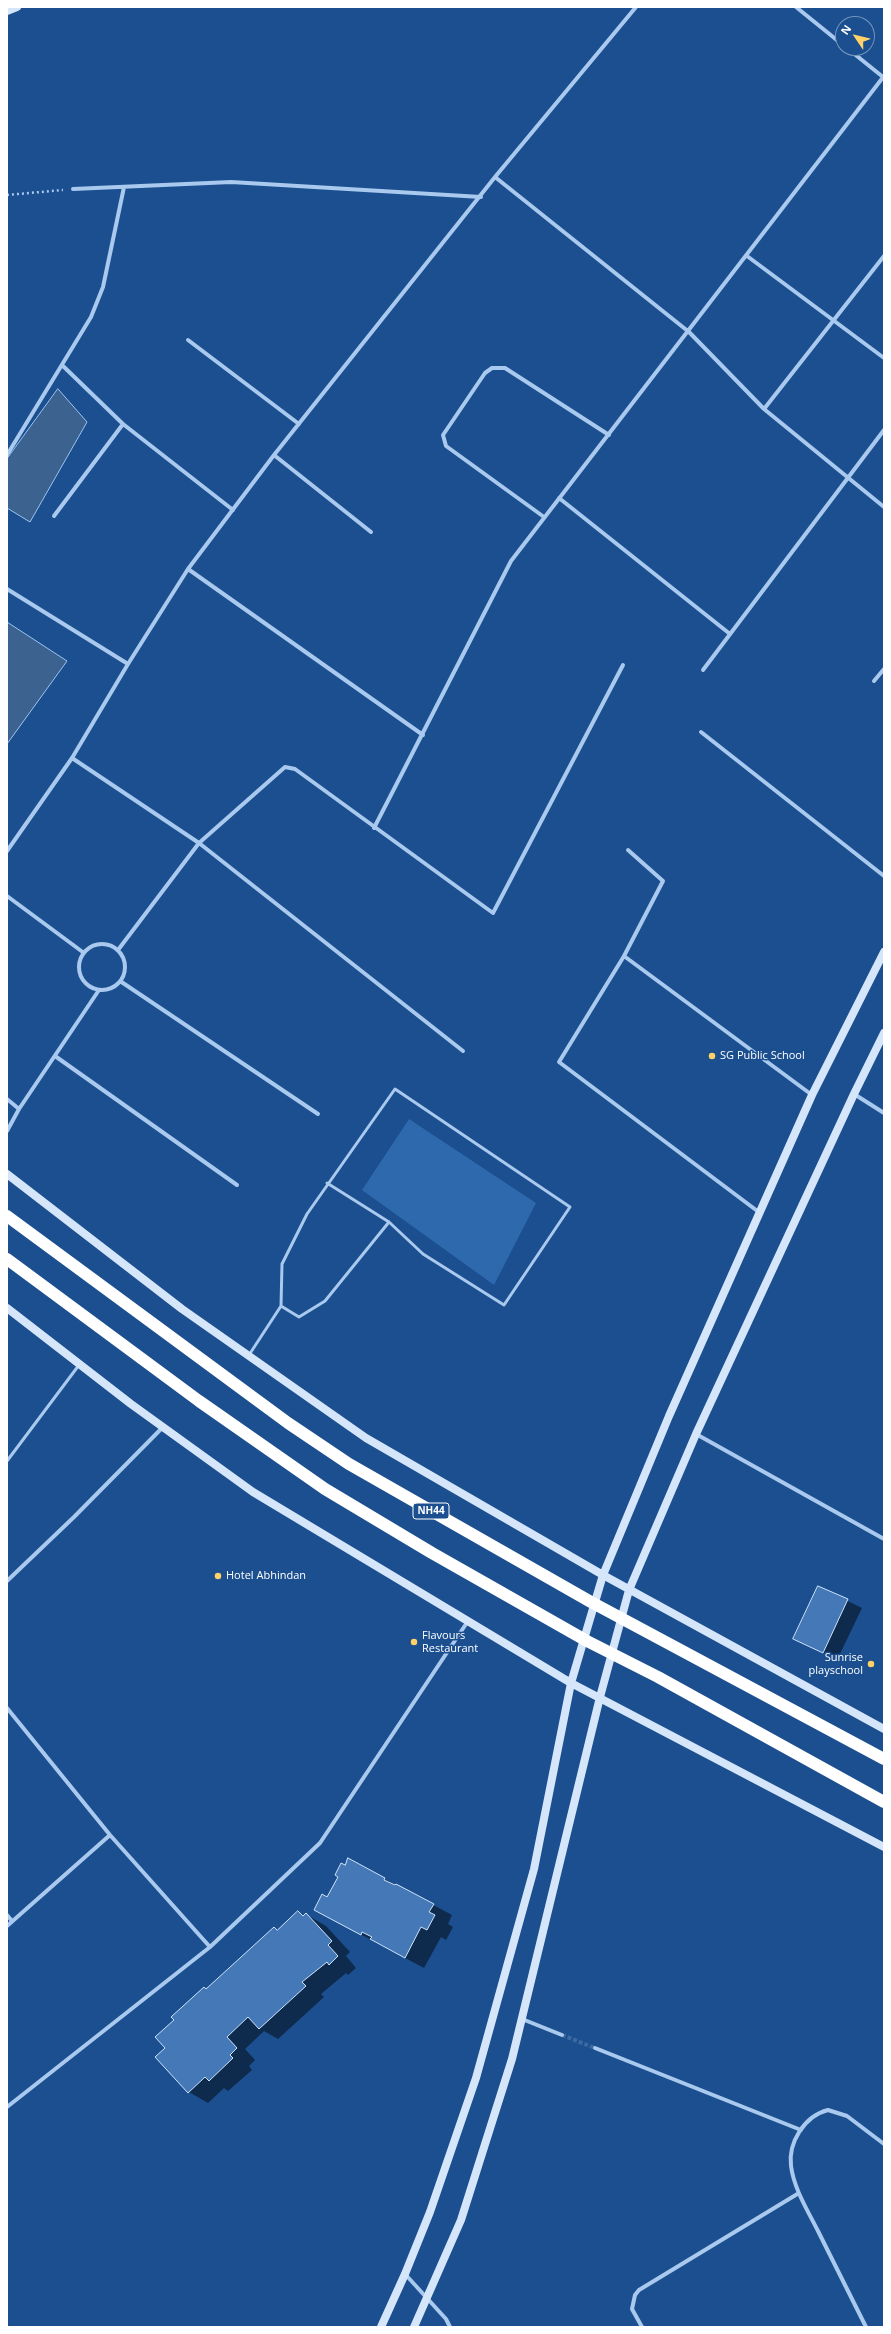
<!DOCTYPE html>
<html>
<head>
<meta charset="utf-8">
<style>
	body { margin:0 }
	#map { position:relative; width:891px; height:2334px; overflow:hidden; background:#1b4f8f; font-family:"Open Sans",sans-serif }
	canvas { display:block }
	.frame { position:absolute; inset:0; border:8px solid #fff; pointer-events:none }
	.north { position:absolute; left:835px; top:16px; width:40px; height:40px; box-sizing:border-box; background:#1b4f8f; border:1px solid #7695bc; border-radius:50%; rotate:305deg; font-size:11px; font-weight:700; line-height:16px; text-align:center; color:#fff }
	.north::after { content:''; display:block; margin:auto; width:14px; height:18px; background:#ffd166; clip-path:polygon(50% 0,100% 100%,50% 72%,0 100%) }
</style>
</head>
<body>
<div id="map">
<canvas width="891" height="2334"></canvas>
<div class="frame"></div>
<div class="north">N</div>
</div>
<script>
const g = document.querySelector('canvas').getContext('2d');
g.lineJoin = 'round';
function fillPath(path, color) {
  g.fillStyle = color;
  g.fill(path, 'evenodd');
}
function strokePath(path, color, width, dash) {
  g.strokeStyle = color;
  g.lineWidth = width;
  g.lineCap = dash ? 'butt' : 'round';
  g.setLineDash(dash || []);
  g.stroke(path);
}
function write(font, color, halo, rows, align = 'center') {
  g.font = font + ' "Open Sans",sans-serif';
  g.lineWidth = 3;
  g.setLineDash([]);
  g.textBaseline = 'middle';
  g.strokeStyle = halo;
  g.fillStyle = color;
  for (const [text, x, y, turn = 0] of rows) {
    g.save();
    g.translate(x, y);
    g.rotate((+turn || 0) * Math.PI / 180);
    g.textAlign = isNaN(turn) ? turn : align;
    if (halo) g.strokeText(text, 0, 0);
    g.fillText(text, 0, 0);
    g.restore();
  }
}
const green = new Path2D(`
	M 409,1119 L 536,1203 L 494,1285 L 362,1190 Z`);
const water = new Path2D(`
	M 58,389 L 87,422 L 30,522 L 7,508 L 7,459 Z
	M 7,622 L 67,661 L 7,744 Z`);
const shadow = new Path2D(`
	M 819,1587 L 862,1608 L 837,1660 L 794,1638 Z
	M 349,1860 L 452,1915 L 448,1924 L 453,1927 L 446,1940 L 441,1937 L 424,1968 L 334,1920 L 327,1899 Z
	M 298,1912 L 305,1916 L 307,1915 L 326,1926 L 350,1952 L 346,1956 L 356,1968 L 348,1975 L 346,1973 L 321,1994 L 324,1997 L 278,2039 L 264,2031 L 245,2049 L 255,2060 L 249,2066 L 252,2070 L 228,2091 L 224,2088 L 208,2103 L 189,2092 L 157,2057 L 166,2048 L 176,2020 L 204,1988 L 207,1990 Z`);
const building = new Path2D(`
	M 818,1586 L 848,1599 L 823,1653 L 793,1639 Z
	M 348,1858 L 385,1878 L 384,1880 L 395,1885 L 396,1884 L 434,1904 L 429,1912 L 435,1915 L 427,1930 L 421,1927 L 405,1958 L 370,1939 L 372,1937 L 362,1932 L 361,1935 L 314,1910 L 322,1894 L 327,1897 L 338,1877 L 335,1875 L 341,1863 L 345,1865 Z
	M 298,1911 L 303,1916 L 306,1913 L 332,1941 L 328,1945 L 338,1956 L 329,1965 L 327,1962 L 302,1982 L 306,1986 L 259,2029 L 248,2017 L 227,2037 L 237,2048 L 230,2055 L 233,2058 L 209,2081 L 205,2077 L 188,2093 L 155,2057 L 165,2048 L 155,2037 L 174,2020 L 171,2017 L 204,1987 L 206,1989 L 274,1927 L 277,1930 Z`);
const streetTunnel = new Path2D(`
	M 562,2035 L 595,2048`);
const path = new Path2D(`
	M 7,195 L 63,190`);
const lane = new Path2D(`
	M 281,1306 L 299,1317 L 325,1301 L 389,1222
	M 249,1355 L 281,1306 L 282,1264 L 307,1214 L 395,1089 L 570,1207 L 504,1305 L 423,1254 L 389,1222 L 327,1183
	M 7,1461 L 79,1365`);
const street = new Path2D(`
	M 796,7 L 843,45
	M 847,48 L 883,77
	M 495,177 L 689,332 L 764,409 L 884,507
	M 73,189 L 231,182 L 481,197
	M 747,256 L 884,358
	M 188,340 L 299,424
	M 63,366 L 123,424 L 233,510
	M 764,409 L 884,256
	M 7,455 L 91,317 L 103,287 L 124,187
	M 274,455 L 371,532
	M 559,498 L 730,634
	M 54,516 L 123,424
	M 544,517 L 446,446 L 443,435 L 485,373 L 492,368 L 505,368 L 609,435
	M 188,569 L 423,735
	M 7,589 L 128,664 L 72,758 L 7,851
	M 128,664 L 188,569 L 274,455 L 495,177 L 636,7
	M 703,670 L 884,430
	M 874,681 L 884,669
	M 701,732 L 884,876
	M 72,758 L 199,843 L 463,1051
	M 374,828 L 511,561 L 884,76
	M 7,896 L 84,953
	M79 967a23 23 0 1 1 46 0a23 23 0 1 1-46 0Z
	M 118,950 L 199,843 L 285,767 L 295,769 L 493,913 L 623,665
	M 624,956 L 663,881 L 628,850
	M 120,981 L 318,1114
	M 55,1056 L 237,1185
	M 854,1094 L 884,1113
	M 7,1099 L 19,1109
	M 7,1131 L 19,1109 L 99,990
	M 760,1213 L 559,1062 L 624,956 L 812,1095
	M 696,1434 L 884,1539
	M 7,1581 L 74,1517 L 163,1427
	M 7,1708 L 110,1835 L 210,1947 L 320,1843 L 468,1621
	M 7,1915 L 12,1921
	M 7,1926 L 110,1835
	M 522,2019 L 562,2035
	M 595,2048 L 801,2130
	M 7,2107 L 210,1947
	M 405,2274 L 446,2319 L 450,2327
	M 642,2327 L 632,2309 L 635,2295 L 639,2290 L 799,2193
	M 866,2327 C 850,2295 834,2263 818,2231 C 808,2211 794,2189 791,2166 C 788,2143 804,2116 828,2110 L 847,2116 L 884,2144`);
const secondary = new Path2D(`
	M 7,11 L 17,7
	M 7,1174 L 182,1309 L 366,1438 L 603,1575 L 884,1729
	M 7,1308 L 131,1404 L 253,1492 L 571,1683 L 884,1847
	M 381,2327 L 405,2274 L 430,2212 L 476,2078 L 534,1869 L 571,1683 L 603,1575 L 669,1416 L 812,1095 L 884,952
	M 414,2327 L 461,2220 L 512,2059 L 600,1697 L 629,1590 L 696,1434 L 854,1094 L 884,1033`);
const highwayBridge = new Path2D(`
	M 7,1216 L 288,1423 L 349,1464 L 591,1602 L 884,1759
	M 7,1259 L 199,1401 L 325,1489 L 432,1553 L 587,1641 L 658,1677 L 884,1802`);
const markers = [
	[712,1056,4,"#ffd166"],
	[218,1576,4,"#ffd166"],
	[414,1642,4,"#ffd166"],
	[871,1664,4,"#ffd166"]
];
const shields = [
	[431,1511,36]
];
const shieldNames = [
	["NH44",431,1511]
];
const poiNames = [
	["SG Public School",720,1056],
	["Hotel Abhindan",226,1576],
	["Flavours",422,1636],
	["Restaurant",422,1649],
	["Sunrise",863,1658,"right"],
	["playschool",863,1671,"right"]
];
fillPath(green, '#2e69ad');
fillPath(water, '#3c6290');
strokePath(water, '#9cc4f0', 1);
fillPath(shadow, '#0007');
fillPath(building, '#4478b7');
strokePath(building, '#cfe3fa', 1);
strokePath(streetTunnel, '#3d69a0', 4, [4, 2]);
strokePath(path, '#a9c9ee', 2.5, [2, 3]);
strokePath(lane, '#a9c9ee', 3);
strokePath(street, '#a9c9ee', 4);
strokePath(secondary, '#d6e6fa', 8);
strokePath(highwayBridge, '#fff', 12);
for (const [x, y, r, color] of markers) {
  const dot = new Path2D();
  dot.arc(x, y, r, 0, 2 * Math.PI);
  g.fillStyle = color;
  g.fill(dot);
  strokePath(dot, '#1b4f8f', 1.5);
}
for (const [x, y, w] of shields) {
  const box = new Path2D();
  box.roundRect(x - w / 2, y - 8, w, 16, 3);
  g.fillStyle = '#1b4f8f';
  g.fill(box);
  strokePath(box, '#fff', 1);
}
write('bold 10px', '#fff', null, shieldNames);
write('11px', '#fff', '#1b4f8f', poiNames, 'left');
</script>
</body>
</html>
